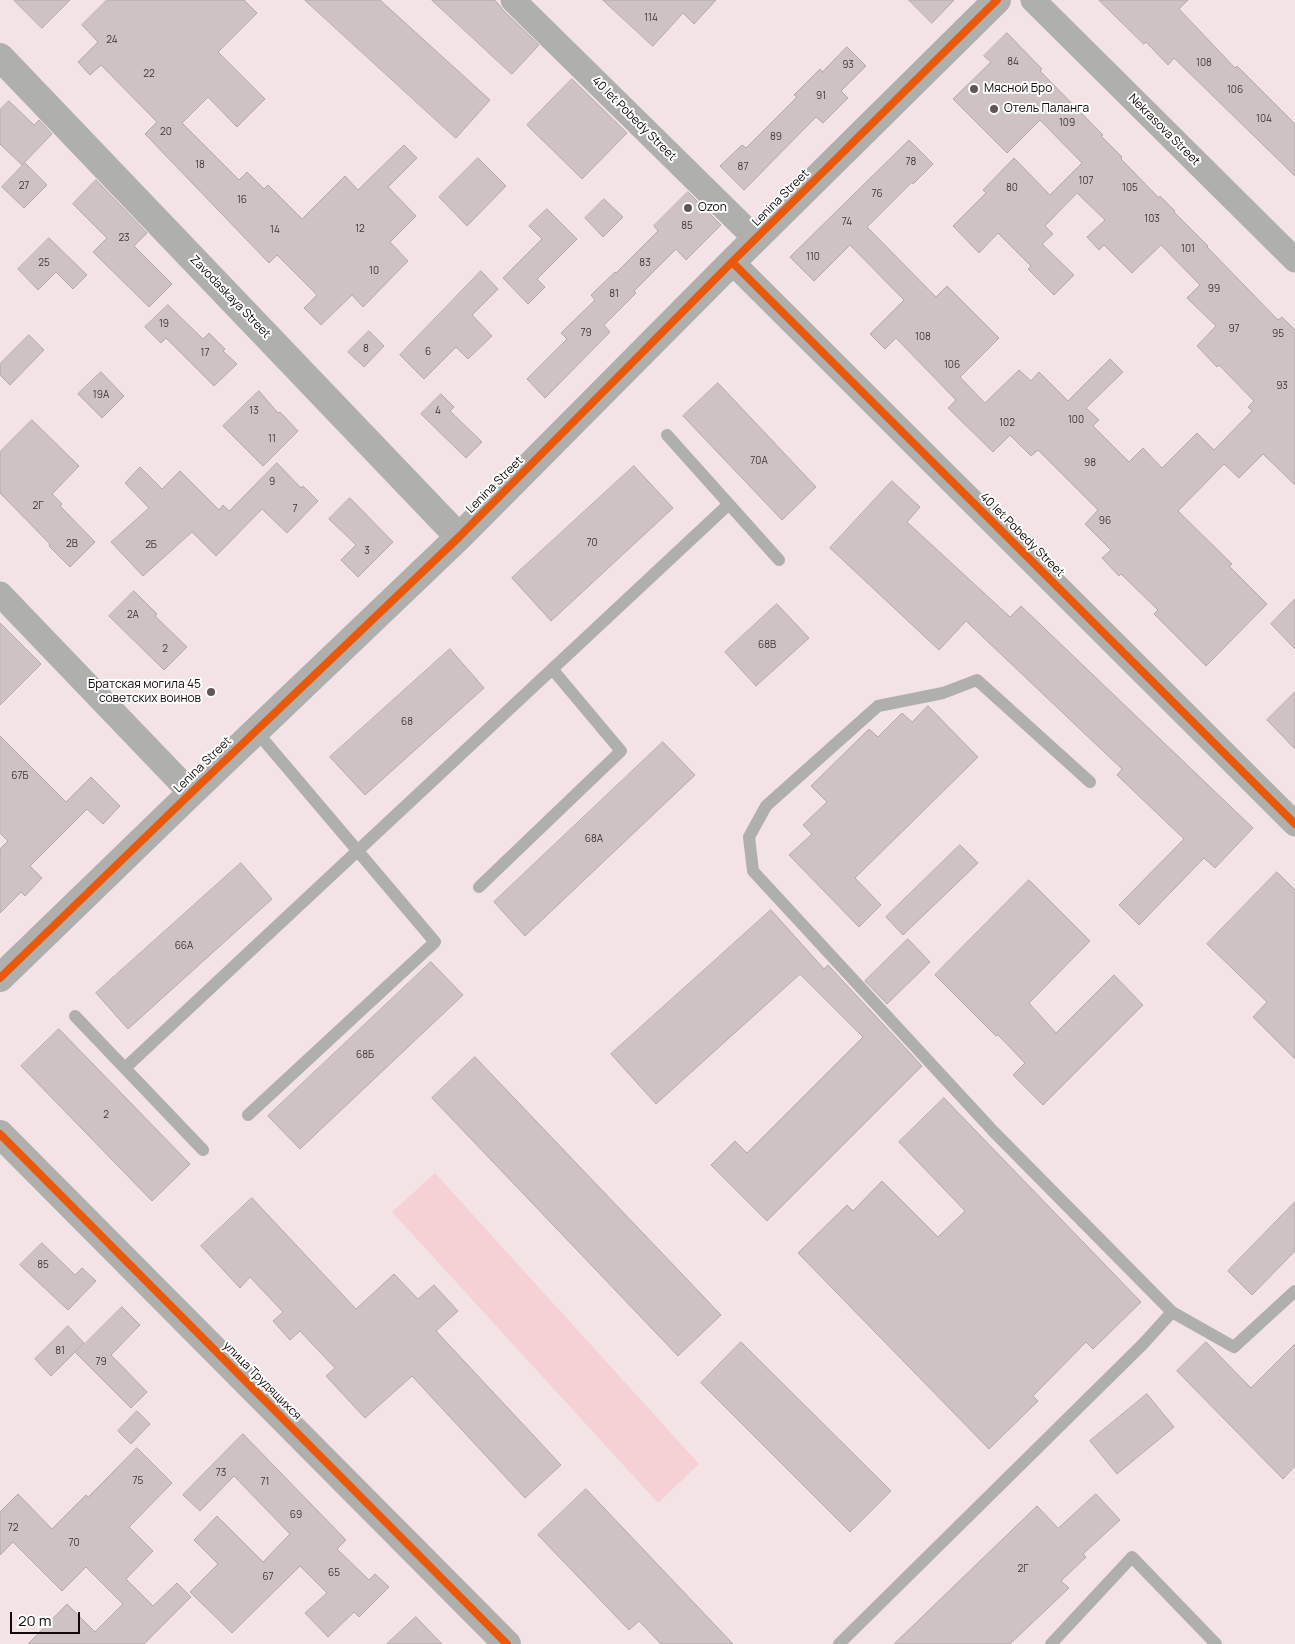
<!DOCTYPE html>
<html>
<head>
<meta charset="utf-8">
<style>
	body { margin:0 }
	#map { position:relative; width:1295px; height:1644px; overflow:hidden; background:#f3e3e5; font-family:Manrope,sans-serif }
	canvas { display:block }
	.scale { position:absolute; left:10px; top:1612px; width:70px; height:22px; box-sizing:border-box; border:2px solid #11090a; border-top:0; padding-left:6px; font-size:15px; line-height:18px; white-space:nowrap; color:#11090a; -webkit-text-stroke:4px #fff; paint-order:stroke }
</style>
</head>
<body>
<div id="map">
<canvas width="1295" height="1644"></canvas>
<div class="scale">20 m</div>
</div>
<script>
const g = document.querySelector('canvas').getContext('2d');
g.lineJoin = 'round';
function fillPath(path, color) {
  g.fillStyle = color;
  g.fill(path, 'evenodd');
}
function strokePath(path, color, width, dash) {
  g.strokeStyle = color;
  g.lineWidth = width;
  g.lineCap = dash ? 'butt' : 'round';
  g.setLineDash(dash || []);
  g.stroke(path);
}
function write(font, color, halo, rows, align = 'center') {
  g.font = font + ' Manrope,sans-serif';
  g.lineWidth = 4;
  g.setLineDash([]);
  g.textBaseline = 'middle';
  g.strokeStyle = halo;
  g.fillStyle = color;
  for (const [text, x, y, turn = 0] of rows) {
    g.save();
    g.translate(x, y);
    g.rotate((+turn || 0) * Math.PI / 180);
    g.textAlign = isNaN(turn) ? turn : align;
    if (halo) g.strokeText(text, 0, 0);
    g.fillText(text, 0, 0);
    g.restore();
  }
}
const green = new Path2D(`
	M 435,1173 L 699,1464 L 658,1503 L 392,1212 Z`);
const building = new Path2D(`
	M 14,0 L 70,0 L 42,28 Z
	M 107,0 L 244,0 L 257,13 L 218,52 L 265,99 L 237,127 L 208,97 L 182,123 L 239,180 L 247,172 L 264,189 L 268,185 L 302,219 L 345,176 L 358,190 L 404,145 L 417,158 L 388,187 L 416,216 L 390,242 L 408,261 L 363,307 L 352,295 L 321,325 L 304,308 L 317,295 L 277,255 L 269,263 L 145,134 L 157,122 L 101,65 L 90,75 L 78,62 L 98,42 L 82,25 Z
	M 305,0 L 380,0 L 490,100 L 456,138 Z
	M 432,0 L 495,0 L 503,10 L 539,45 L 512,74 Z
	M 603,0 L 716,0 L 694,24 L 683,13 L 653,46 Z
	M 909,0 L 954,0 L 932,23 Z
	M 1099,0 L 1188,0 L 1179,9 L 1235,68 L 1237,66 L 1295,124 L 1295,176 L 1174,58 L 1168,65 L 1146,42 L 1144,44 Z
	M 1007,33 L 1042,69 L 1040,71 L 1103,135 L 1101,136 L 1122,157 L 1121,159 L 1159,198 L 1160,196 L 1175,211 L 1174,212 L 1208,246 L 1207,247 L 1278,320 L 1282,317 L 1295,330 L 1295,485 L 1263,454 L 1239,478 L 1224,464 L 1178,511 L 1232,564 L 1229,566 L 1267,604 L 1206,666 L 1154,614 L 1158,610 L 1121,574 L 1119,576 L 1102,558 L 1111,550 L 1085,524 L 1098,510 L 1038,450 L 1031,456 L 1010,435 L 993,452 L 948,408 L 956,400 L 896,338 L 885,349 L 870,334 L 904,300 L 850,245 L 814,281 L 790,257 L 909,140 L 933,164 L 913,184 L 912,182 L 867,227 L 936,297 L 947,286 L 999,338 L 960,377 L 985,403 L 1019,370 L 1031,381 L 1039,372 L 1068,401 L 1110,359 L 1123,372 L 1086,408 L 1099,420 L 1093,426 L 1129,462 L 1143,448 L 1162,468 L 1197,433 L 1214,450 L 1252,411 L 1248,407 L 1254,401 L 1219,365 L 1217,367 L 1197,346 L 1216,326 L 1187,298 L 1200,285 L 1161,245 L 1132,273 L 1104,245 L 1099,250 L 1087,237 L 1105,220 L 1077,193 L 1045,226 L 1053,234 L 1042,244 L 1074,275 L 1054,295 L 1028,269 L 1031,266 L 998,233 L 979,253 L 953,226 L 986,193 L 983,190 L 1014,158 L 1050,195 L 1082,163 L 1040,120 L 1007,153 L 953,99 L 991,62 L 984,56 Z
	M 847,47 L 866,66 L 841,91 L 848,98 L 823,123 L 816,117 L 744,190 L 720,166 L 742,145 L 746,148 L 797,97 L 794,95 L 820,69 L 822,72 Z
	M 572,79 L 627,133 L 582,179 L 527,125 Z
	M 9,101 L 34,125 L 39,120 L 52,134 L 22,165 L 0,144 L 0,110 Z
	M 478,158 L 506,186 L 467,226 L 439,197 Z
	M 25,163 L 47,185 L 24,208 L 2,187 Z
	M 96,180 L 147,233 L 134,246 L 172,284 L 149,307 L 93,252 L 107,238 L 73,204 Z
	M 688,192 L 721,225 L 686,260 L 676,249 L 634,291 L 636,293 L 604,325 L 610,332 L 545,398 L 527,379 L 567,339 L 561,333 L 595,300 L 591,295 L 615,272 L 616,273 L 658,231 L 654,226 Z
	M 604,199 L 623,217 L 603,237 L 585,218 Z
	M 547,209 L 577,239 L 537,279 L 545,287 L 528,304 L 503,278 L 542,239 L 529,226 Z
	M 49,238 L 87,275 L 73,289 L 56,272 L 38,290 L 18,269 Z
	M 481,271 L 498,289 L 472,315 L 492,336 L 468,359 L 456,347 L 424,379 L 400,355 Z
	M 168,305 L 203,339 L 209,333 L 225,349 L 223,351 L 237,364 L 214,386 L 166,338 L 161,343 L 145,327 Z
	M 369,331 L 384,346 L 364,367 L 348,352 Z
	M 29,335 L 44,350 L 10,385 L 0,375 L 0,364 Z
	M 101,372 L 124,396 L 102,418 L 78,394 Z
	M 718,383 L 816,487 L 782,520 L 683,416 Z
	M 259,391 L 278,413 L 280,412 L 298,431 L 263,466 L 223,426 Z
	M 441,394 L 454,407 L 450,411 L 482,442 L 466,458 L 421,414 Z
	M 32,420 L 79,466 L 52,494 L 62,504 L 60,506 L 95,542 L 70,567 L 49,546 L 50,544 L 0,493 L 0,452 Z
	M 277,463 L 301,488 L 303,486 L 318,501 L 287,533 L 262,509 L 216,556 L 192,532 L 143,576 L 111,542 L 149,508 L 125,483 L 140,467 L 162,489 L 180,471 L 219,510 L 223,505 L 229,511 Z
	M 634,466 L 673,508 L 551,621 L 512,578 Z
	M 892,481 L 920,507 L 907,522 L 1010,617 L 1021,606 L 1253,828 L 1215,868 L 1204,858 L 1139,925 L 1119,905 L 1184,839 L 1117,775 L 1122,769 L 966,621 L 939,650 L 830,548 Z
	M 350,498 L 393,542 L 358,577 L 341,560 L 356,545 L 329,519 Z
	M 134,591 L 157,614 L 155,616 L 187,647 L 164,670 L 109,616 Z
	M 1295,599 L 1295,649 L 1271,624 Z
	M 777,604 L 809,638 L 756,686 L 725,652 Z
	M 0,623 L 41,664 L 0,705 Z
	M 450,649 L 484,688 L 365,795 L 330,757 Z
	M 1295,692 L 1295,749 L 1267,720 Z
	M 928,706 L 978,757 L 855,878 L 881,905 L 859,927 L 789,855 L 812,834 L 803,825 L 827,802 L 811,786 L 869,729 L 878,737 L 902,713 L 912,722 Z
	M 0,736 L 66,802 L 91,777 L 120,806 L 103,824 L 87,809 L 30,866 L 42,878 L 25,896 L 21,892 L 0,913 L 0,849 L 8,841 L 0,833 Z
	M 663,742 L 695,775 L 525,936 L 494,902 Z
	M 960,845 L 978,863 L 903,935 L 886,917 Z
	M 241,863 L 272,899 L 128,1029 L 96,993 Z
	M 1277,872 L 1295,890 L 1295,1059 L 1253,1017 L 1267,1002 L 1207,944 Z
	M 1029,880 L 1090,941 L 1029,1003 L 1056,1033 L 1114,975 L 1143,1005 L 1043,1105 L 1013,1075 L 1025,1063 L 998,1035 L 996,1036 L 935,975 Z
	M 771,910 L 824,969 L 828,965 L 922,1066 L 767,1221 L 711,1165 L 735,1141 L 747,1153 L 863,1037 L 800,974 L 656,1104 L 611,1054 Z
	M 908,939 L 930,962 L 887,1004 L 865,981 Z
	M 431,962 L 463,995 L 300,1149 L 268,1116 Z
	M 59,1029 L 190,1164 L 152,1201 L 21,1066 Z
	M 475,1057 L 721,1315 L 678,1356 L 432,1098 Z
	M 944,1098 L 1141,1302 L 1093,1349 L 1086,1342 L 1033,1396 L 1038,1401 L 989,1449 L 798,1253 L 847,1205 L 853,1211 L 882,1181 L 938,1237 L 965,1211 L 899,1142 Z
	M 252,1198 L 356,1309 L 394,1274 L 418,1299 L 434,1285 L 458,1311 L 436,1331 L 561,1465 L 525,1498 L 412,1376 L 365,1418 L 326,1376 L 335,1368 L 300,1331 L 290,1340 L 273,1321 L 283,1312 L 250,1277 L 240,1288 L 201,1246 Z
	M 1295,1202 L 1295,1251 L 1252,1295 L 1228,1271 Z
	M 42,1243 L 75,1275 L 82,1268 L 96,1281 L 68,1310 L 20,1265 Z
	M 122,1307 L 140,1325 L 111,1355 L 147,1392 L 131,1408 L 76,1353 Z
	M 68,1326 L 84,1343 L 51,1376 L 35,1359 Z
	M 741,1342 L 891,1491 L 850,1532 L 701,1383 Z
	M 1206,1342 L 1251,1388 L 1295,1344 L 1295,1466 L 1283,1479 L 1177,1371 Z
	M 1147,1394 L 1174,1427 L 1117,1474 L 1090,1441 Z
	M 137,1411 L 150,1424 L 131,1444 L 118,1431 Z
	M 243,1434 L 346,1540 L 337,1549 L 369,1580 L 375,1574 L 389,1587 L 359,1617 L 354,1612 L 328,1637 L 305,1613 L 327,1593 L 300,1566 L 232,1633 L 190,1592 L 218,1564 L 194,1540 L 217,1516 L 263,1562 L 290,1534 L 234,1476 L 200,1511 L 183,1495 Z
	M 137,1448 L 172,1483 L 129,1527 L 153,1551 L 126,1579 L 153,1606 L 177,1583 L 191,1597 L 144,1644 L 28,1644 L 67,1604 L 95,1632 L 123,1604 L 86,1567 L 62,1591 L 13,1542 L 0,1555 L 0,1512 L 18,1494 L 52,1529 L 86,1495 L 88,1497 Z
	M 586,1489 L 733,1644 L 661,1644 L 639,1621 L 629,1630 L 538,1535 Z
	M 1096,1494 L 1120,1520 L 1083,1554 L 1086,1557 L 1061,1581 L 1069,1588 L 1010,1644 L 894,1644 L 1037,1506 L 1058,1528 Z
	M 416,1617 L 442,1644 L 387,1644 Z`);
const service = new Path2D(`
	M 667,435 L 779,560
	M 1090,782 L 977,680 L 943,693 L 878,706 L 766,806 L 749,837 L 753,871 L 994,1132 L 1172,1312
	M 479,887 L 621,751 L 553,670
	M 75,1016 L 203,1150
	M 125,1068 L 729,504
	M 248,1115 L 435,942 L 256,731
	M 839,1644 L 1143,1344 L 1172,1312 L 1234,1347 L 1295,1291
	M 1051,1644 L 1132,1557 L 1216,1644`);
const minor = new Path2D(`
	M 513,0 L 756,239
	M 1033,0 L 1295,260
	M 732,262 L 1295,824
	M 0,594 L 191,793`);
const tertiary = new Path2D(`
	M 0,57 L 459,537
	M 0,978 L 191,793 L 459,537 L 732,262 L 997,0
	M 0,1134 L 507,1644`);
const cycleway = new Path2D(`
	M 732,262 L 1295,824
	M 0,978 L 191,793 L 459,537 L 732,262 L 997,0
	M 0,1134 L 507,1644`);
const markers = [
	[974,89,5,"#605557"],
	[994,109,5,"#605557"],
	[688,208,5,"#605557"],
	[211,692,5,"#605557"]
];
const numberNames = [
	["114",651,18],
	["24",112,40],
	["84",1013,62],
	["108",1204,63],
	["93",848,65],
	["22",149,74],
	["106",1235,90],
	["91",821,96],
	["104",1264,119],
	["109",1067,123],
	["20",166,132],
	["89",776,137],
	["78",911,162],
	["18",200,165],
	["87",743,167],
	["107",1086,181],
	["27",24,186],
	["80",1012,188],
	["105",1130,188],
	["76",877,194],
	["16",242,200],
	["103",1152,219],
	["74",847,222],
	["85",687,226],
	["12",360,229],
	["14",275,230],
	["23",124,238],
	["101",1188,249],
	["110",813,257],
	["25",44,263],
	["83",645,263],
	["10",374,271],
	["99",1214,289],
	["81",614,294],
	["19",164,324],
	["97",1234,329],
	["79",586,333],
	["95",1278,334],
	["108",923,337],
	["8",366,349],
	["6",428,352],
	["17",205,353],
	["106",952,365],
	["93",1282,386],
	["19А",101,395],
	["13",254,411],
	["4",438,411],
	["100",1076,420],
	["102",1007,423],
	["11",272,439],
	["70А",759,461],
	["98",1090,463],
	["9",272,482],
	["2Г",38,506],
	["7",295,509],
	["96",1105,521],
	["70",592,543],
	["2В",72,544],
	["2Б",151,545],
	["3",367,551],
	["2А",133,615],
	["68В",767,645],
	["2",165,649],
	["68",407,722],
	["67Б",20,776],
	["68А",594,839],
	["66А",184,946],
	["68Б",365,1055],
	["2",106,1115],
	["85",43,1265],
	["81",60,1351],
	["79",101,1362],
	["73",221,1473],
	["75",138,1481],
	["71",265,1482],
	["69",296,1515],
	["72",13,1528],
	["70",74,1543],
	["2Г",1023,1569],
	["65",334,1573],
	["67",268,1577]
];
const poiNames = [
	["Мясной Бро",984,89],
	["Отель Паланга",1004,109],
	["Ozon",698,208],
	["Братская могила 45",201,685,"right"],
	["советских воинов",201,699,"right"]
];
const streetNames = [
	["40 let Pobedy Street",634,119,45],
	["Nekrasova Street",1164,130,45],
	["Lenina Street",781,198,-45],
	["Zavodaskaya Street",230,297,46],
	["Lenina Street",495,485,-45],
	["40 let Pobedy Street",1022,535,45],
	["Lenina Street",203,765,-44],
	["улица Трудящихся",262,1381,45]
];
fillPath(green, '#f5d1d5');
fillPath(building, '#cfc2c3');
strokePath(building, '#b4a9aa', 1);
strokePath(service, '#afafae', 12);
strokePath(minor, '#afafae', 25);
strokePath(tertiary, '#afafae', 28);
strokePath(cycleway, '#e8590c', 8);
for (const [x, y, r, color] of markers) {
  const dot = new Path2D();
  dot.arc(x, y, r, 0, 2 * Math.PI);
  g.fillStyle = color;
  g.fill(dot);
  strokePath(dot, '#fff', 2);
}
write('10px', '#403738', null, numberNames);
write('12px', '#11090a', '#fff', poiNames, 'left');
write('12px', '#11090a', '#fff', streetNames);
</script>
</body>
</html>
